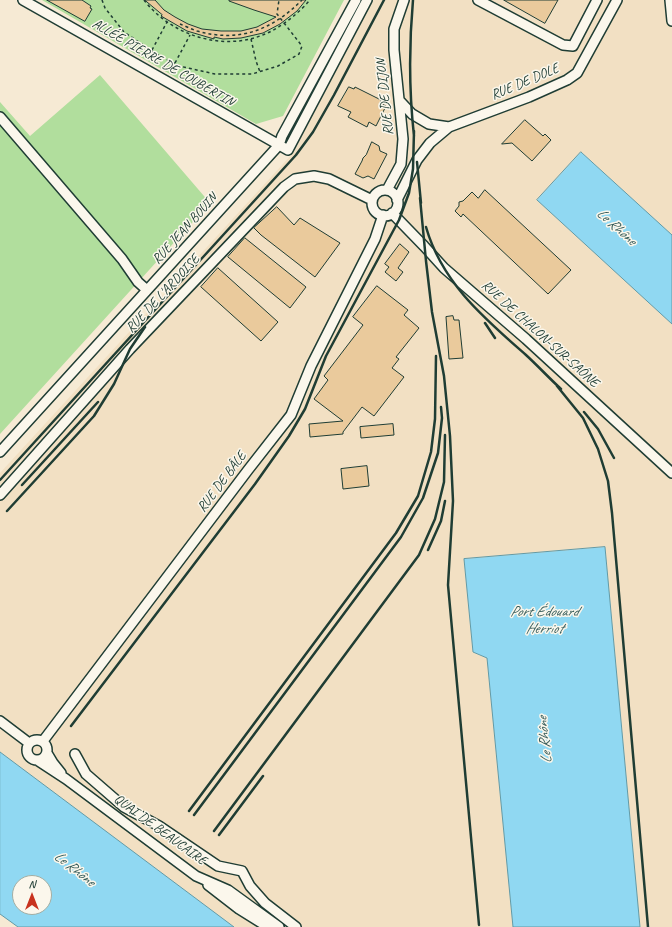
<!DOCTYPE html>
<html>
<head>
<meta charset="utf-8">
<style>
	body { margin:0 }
	#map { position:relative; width:672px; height:927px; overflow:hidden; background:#f6ead4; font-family:Caveat,sans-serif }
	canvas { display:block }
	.north { position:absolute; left:12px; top:875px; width:40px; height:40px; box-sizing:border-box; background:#fbf7ec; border:1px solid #a3ada2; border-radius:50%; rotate:0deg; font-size:11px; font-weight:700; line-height:16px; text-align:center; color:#1f3d34 }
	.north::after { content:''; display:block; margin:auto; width:14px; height:18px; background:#c8321e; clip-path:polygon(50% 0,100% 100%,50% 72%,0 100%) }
</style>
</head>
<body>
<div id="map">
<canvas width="672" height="927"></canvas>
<div class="north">N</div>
</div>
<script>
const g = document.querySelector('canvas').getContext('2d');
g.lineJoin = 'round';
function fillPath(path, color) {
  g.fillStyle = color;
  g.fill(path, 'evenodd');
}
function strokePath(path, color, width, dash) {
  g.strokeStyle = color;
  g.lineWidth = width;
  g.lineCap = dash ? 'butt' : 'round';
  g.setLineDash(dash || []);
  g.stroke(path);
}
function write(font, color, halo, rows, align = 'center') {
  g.font = font + ' Caveat,sans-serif';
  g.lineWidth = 3;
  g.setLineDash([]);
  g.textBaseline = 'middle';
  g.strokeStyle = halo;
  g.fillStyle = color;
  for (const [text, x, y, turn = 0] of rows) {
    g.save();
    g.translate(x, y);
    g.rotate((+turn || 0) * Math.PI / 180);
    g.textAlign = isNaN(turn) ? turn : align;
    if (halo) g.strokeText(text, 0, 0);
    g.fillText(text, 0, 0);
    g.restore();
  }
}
const built = new Path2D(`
	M 373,0 L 672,0 L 672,235 L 582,152 L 537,200 L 672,324 L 672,927 L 640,927 L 605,547 L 464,560 L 473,652 L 487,658 L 513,927 L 234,927 L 0,752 L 0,473 L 293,153 Z`);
const green = new Path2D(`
	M 42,0 L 344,0 L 283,116 L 256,124 Z
	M 100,75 L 210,203 L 0,434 L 0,102 L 30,136 Z`);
const water = new Path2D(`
	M 581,152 L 672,235 L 672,324 L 537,200 Z
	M 605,547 L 640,927 L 513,927 L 487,658 L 473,652 L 464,559 Z
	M 0,752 L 234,927 L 18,927 L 0,914 ZM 20,883 L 44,883 L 44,907 L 20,907 Z`);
const building = new Path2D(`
	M 47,0 L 82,0 L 91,6 L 90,8 L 92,9 L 85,21 Z
	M 145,0 L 155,0 L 164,10 L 175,17 L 188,24 L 202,29 L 221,31 L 241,31 L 257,27 L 276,17 L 254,10 L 229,1 L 229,0 L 306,0 L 297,11 L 280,24 L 263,33 L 241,38 L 223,39 L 214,37 L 214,39 L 187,31 L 161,16 L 162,15 Z
	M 504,0 L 558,0 L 545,23 Z
	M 349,87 L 354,89 L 355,87 L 381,100 L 380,103 L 386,106 L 376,126 L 369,122 L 367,127 L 348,117 L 351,112 L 338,106 Z
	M 525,120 L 543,136 L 545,134 L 551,140 L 532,161 L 512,143 L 502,144 Z
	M 372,142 L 379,146 L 380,151 L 387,154 L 374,179 L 368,176 L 363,178 L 355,174 L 362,161 L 363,158 L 366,155 Z
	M 485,190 L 571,270 L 548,294 L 463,214 L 461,217 L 455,211 L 459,206 L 459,202 L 463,201 L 472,192 L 478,198 Z
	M 277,207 L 294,225 L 300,218 L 340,243 L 315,277 L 261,235 L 254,228 Z
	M 245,238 L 306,287 L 290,308 L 228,257 Z
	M 400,244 L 409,252 L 398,268 L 403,272 L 396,281 L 385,272 L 389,267 L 385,264 Z
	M 218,268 L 278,322 L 261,341 L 201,287 Z
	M 377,286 L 408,310 L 404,315 L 419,328 L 396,357 L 399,359 L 392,368 L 404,377 L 374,416 L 362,407 L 343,432 L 343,434 L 310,437 L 309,424 L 343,421 L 314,399 L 328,380 L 324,376 L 363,325 L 353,317 Z
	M 453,316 L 454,320 L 459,320 L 463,358 L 449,359 L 446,317 Z
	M 393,424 L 394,435 L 361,438 L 360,427 Z
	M 367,466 L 369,486 L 343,489 L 341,469 Z`);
const path = new Path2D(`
	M 102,0 L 105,8 L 124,32 L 155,53 L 179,66 L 215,74 L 252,74 L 278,66 L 299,54 L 302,46 L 277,14 L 279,0
	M 144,0 C 170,34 219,51 260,36 C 278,30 298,14 310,0
	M 180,24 C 185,26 191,29 197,31 C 239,43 272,30 302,0
	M 251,39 L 256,61 L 260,72
	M 152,50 L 167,22
	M 175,63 L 190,35`);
const minor = new Path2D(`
	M 23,0 L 288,150 L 367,0
	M 478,0 L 563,45 L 573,46 L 597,0
	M 670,0 L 672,21
	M 399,100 L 412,114 L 429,124 L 449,127
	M 0,117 L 122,259 L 138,282 L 147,290
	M 387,190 L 401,164 L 403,139 L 394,50 L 394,29 L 404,0
	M372 203a13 13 0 1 1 26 0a13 13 0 1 1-26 0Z
	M 397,200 L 417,160 L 430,143 L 449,127 L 529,97 L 567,80 L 577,73 L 617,0
	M 392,213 L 424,246 L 444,268 L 526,339 L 672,473
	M 0,452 L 279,145 L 282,136 L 356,0
	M 0,495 L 130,349 L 284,187 L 295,179 L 314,176 L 329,179 L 372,200
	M 0,721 L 29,743
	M27 750a10 10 0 1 1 20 0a10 10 0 1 1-20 0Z
	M 43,741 L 248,470 L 291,415 L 311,366 L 375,239 L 383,215
	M 47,753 L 53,763 L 61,773
	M 75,754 L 86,774 L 124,807 L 159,826 L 218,866 L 242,871 L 250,886 L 265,903 L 296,927
	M 37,760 L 66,779 L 196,876 L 228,890 L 279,927
	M 208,885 L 239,909 L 268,927`);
const rail = new Path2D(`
	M 413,0 C 409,45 409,91 414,136
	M 417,162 L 421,203
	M 420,198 L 426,261 L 432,312 L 444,376 L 450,436 L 453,501 L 448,585 L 479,925
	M 426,227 C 442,283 484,318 526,355 C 538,366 549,378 561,389
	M 485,323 L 495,338
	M 557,386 L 583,418 L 598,449 L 608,481 L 612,513 L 648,927
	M 584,412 L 598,429 L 614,458
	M 0,480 L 296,155 L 313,132 L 334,95 L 384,0
	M 22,485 L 98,402
	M 7,511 L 94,416 L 114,384 L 130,349 L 145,327
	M 428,550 L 441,521 L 445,501
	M 71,726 L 255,484 L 289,436 L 305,409 L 326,356 L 399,220 L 409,193 L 413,169 L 414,131
	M 189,811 L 396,533 L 418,496 L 431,452 L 435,419 L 436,356
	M 194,815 L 401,537 L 423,498 L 438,453 L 442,418 L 441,407
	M 214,831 L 419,555 L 435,519 L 444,482 L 445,435
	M 219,835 L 263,776`);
const streetNames = [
	["ALLÉE PIERRE DE COUBERTIN",163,63,30],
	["RUE DE DOLE",525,82,-23],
	["RUE DE DIJON",385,97,-96],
	["RUE JEAN BOUIN",185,229,-48],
	["RUE DE L'ARDOISE",163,294,-47],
	["RUE DE CHALON-SUR-SAÔNE",540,334,42],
	["RUE DE BÂLE",222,482,-53],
	["QUAI DE BEAUCAIRE",160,830,36]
];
const waterNames = [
	["Le Rhône",616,227,42],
	["Port Édouard",544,612],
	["Herriot",544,629],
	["Le Rhône",545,740,-96],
	["Le Rhône",74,869,38]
];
fillPath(built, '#f2e0c3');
fillPath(green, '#b1de9d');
fillPath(water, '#90d8f2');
strokePath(water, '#639aa6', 1);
fillPath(building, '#eaca9c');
strokePath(building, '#1f3d34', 1);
strokePath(minor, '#1f3d34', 12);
strokePath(path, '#1f3d34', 1.5, [3, 3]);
strokePath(minor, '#fbf7ec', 9);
strokePath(rail, '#1f3d34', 2.5);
write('14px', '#1f3d34', '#fbf7ec', streetNames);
write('italic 15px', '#365c5a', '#fbf7ec', waterNames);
</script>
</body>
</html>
